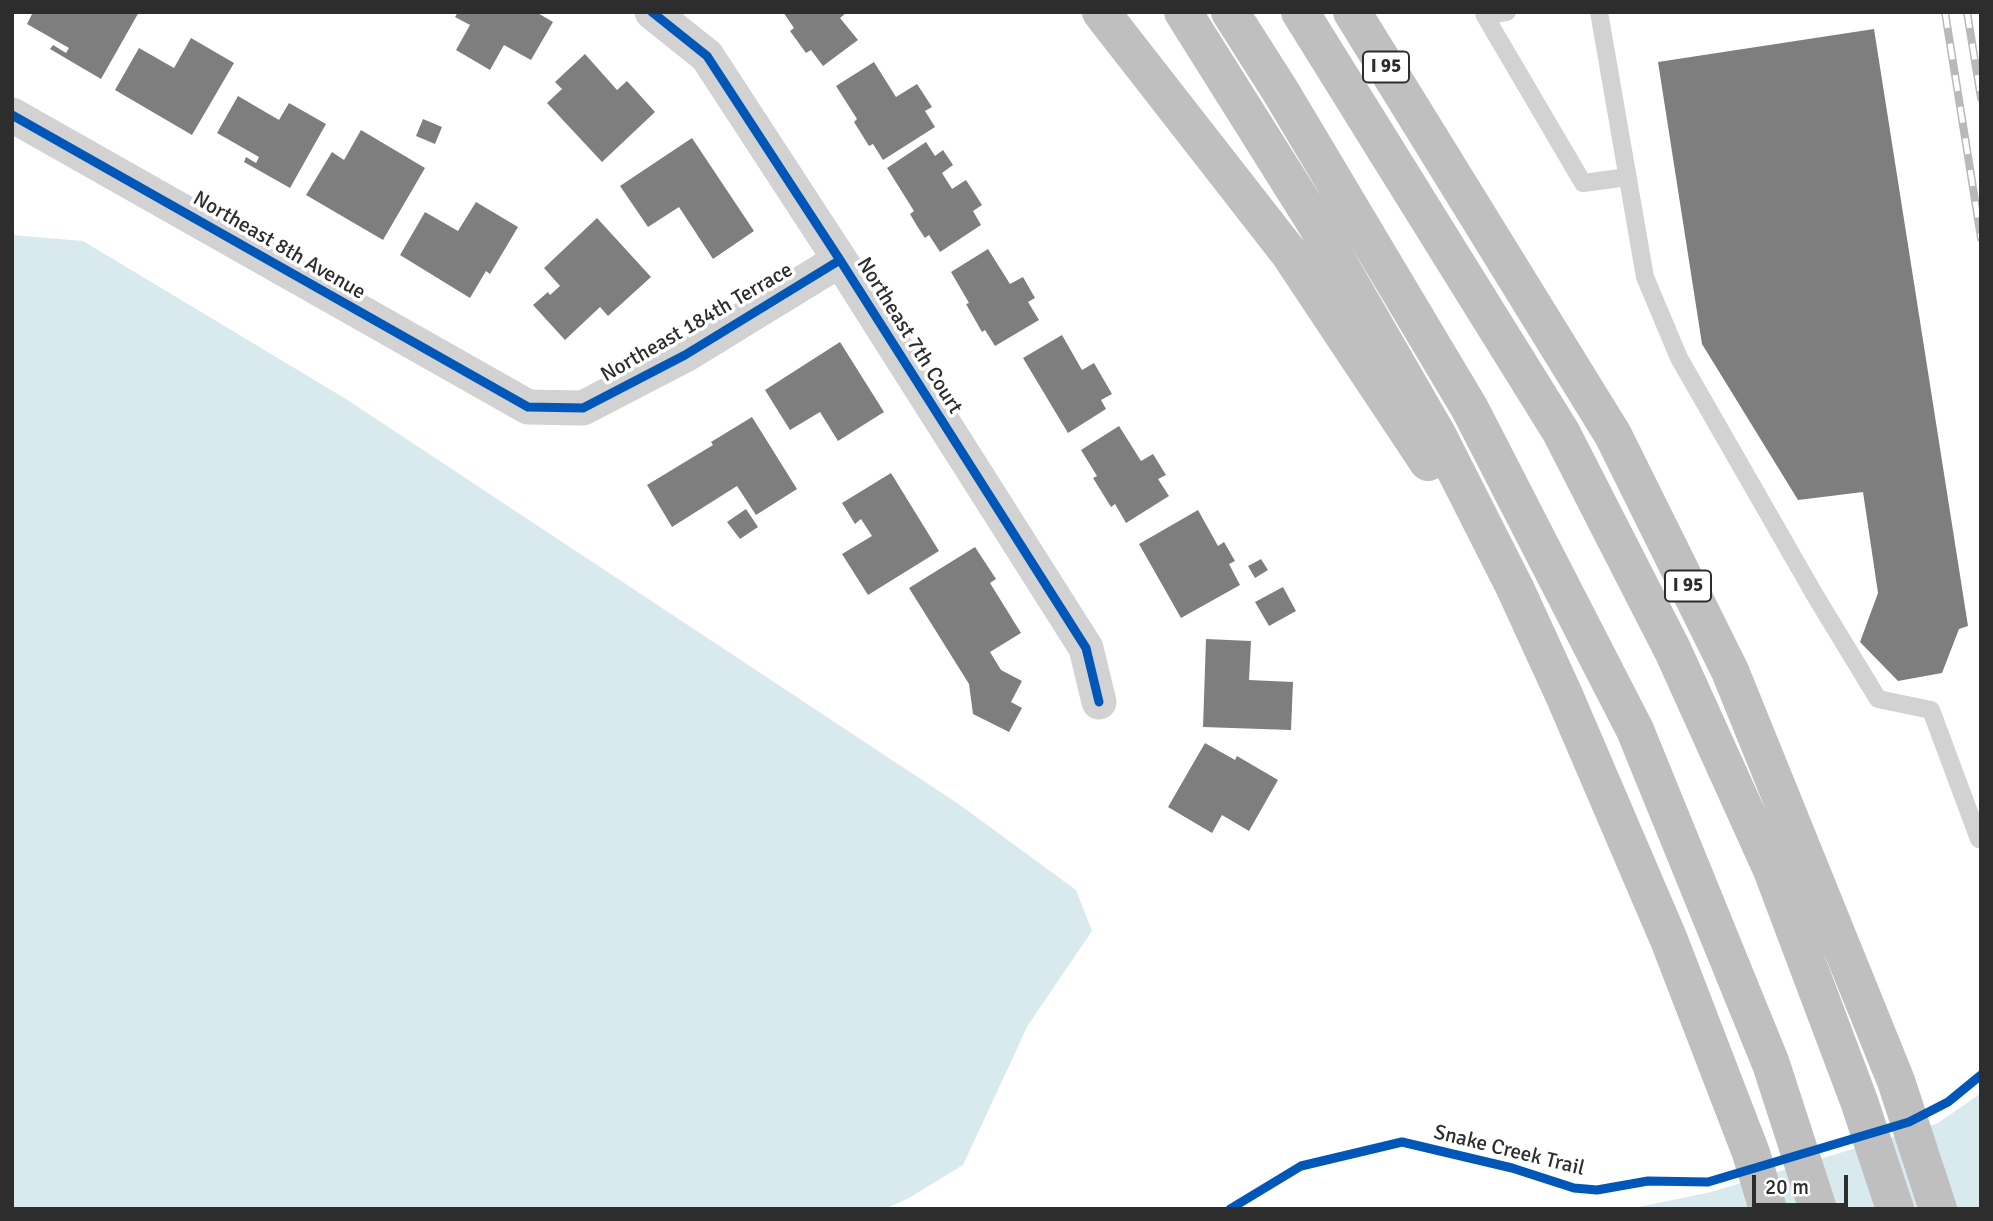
<!DOCTYPE html>
<html>
<head>
<meta charset="utf-8">
<style>
	body { margin:0 }
	#map { position:relative; width:1993px; height:1221px; overflow:hidden; background:#fff; font-family:Signika,sans-serif }
	canvas { display:block }
	.frame { position:absolute; inset:0; border:14px solid #2d2d2d; pointer-events:none }
	.scale { position:absolute; left:1752px; top:1175px; width:96px; height:32px; box-sizing:border-box; border:4px solid #2d2d2d; border-top:0; padding-left:9px; font-size:21px; line-height:24px; white-space:nowrap; color:#2d2d2d; -webkit-text-stroke:5px #fff; paint-order:stroke }
</style>
</head>
<body>
<div id="map">
<canvas width="1993" height="1221"></canvas>
<div class="frame"></div>
<div class="scale">20 m</div>
</div>
<script>
const g = document.querySelector('canvas').getContext('2d');
g.lineJoin = 'round';
function fillPath(path, color) {
  g.fillStyle = color;
  g.fill(path, 'evenodd');
}
function strokePath(path, color, width, dash) {
  g.strokeStyle = color;
  g.lineWidth = width;
  g.lineCap = dash ? 'butt' : 'round';
  g.setLineDash(dash || []);
  g.stroke(path);
}
function write(font, color, halo, rows, align = 'center') {
  g.font = font + ' Signika,sans-serif';
  g.lineWidth = 7;
  g.setLineDash([]);
  g.textBaseline = 'middle';
  g.strokeStyle = halo;
  g.fillStyle = color;
  for (const [text, x, y, turn = 0] of rows) {
    g.save();
    g.translate(x, y);
    g.rotate((+turn || 0) * Math.PI / 180);
    g.textAlign = isNaN(turn) ? turn : align;
    if (halo) g.strokeText(text, 0, 0);
    g.fillText(text, 0, 0);
    g.restore();
  }
}
const water = new Path2D(`
	M 12,235 L 83,241 L 346,399 L 960,805 L 1076,890 L 1092,931 L 1028,1025 L 963,1165 L 909,1198 L 885,1209 L 12,1209 Z
	M 1981,1093 L 1981,1209 L 1629,1209 L 1711,1192 L 1938,1123 Z`);
const building = new Path2D(`
	M 33,12 L 139,12 L 101,79 L 50,49 L 53,45 L 66,53 L 69,48 L 27,24 Z
	M 458,12 L 536,12 L 553,22 L 531,60 L 504,45 L 490,70 L 456,50 L 470,25 L 455,17 Z
	M 783,12 L 847,12 L 840,18 L 858,40 L 823,66 L 811,50 L 806,53 L 790,31 L 794,28 Z
	M 1874,29 L 1968,626 L 1959,629 L 1942,673 L 1898,681 L 1860,642 L 1878,593 L 1863,492 L 1798,500 L 1702,344 L 1658,62 Z
	M 191,38 L 234,63 L 192,135 L 115,90 L 139,48 L 174,68 Z
	M 585,54 L 617,90 L 627,81 L 655,112 L 602,162 L 547,103 L 562,89 L 555,82 Z
	M 874,62 L 896,97 L 917,84 L 932,107 L 925,111 L 935,127 L 883,160 L 873,144 L 869,146 L 854,122 L 857,119 L 836,86 Z
	M 238,96 L 279,120 L 289,103 L 326,124 L 290,188 L 244,162 L 246,157 L 256,163 L 259,157 L 217,133 Z
	M 423,119 L 442,127 L 435,144 L 416,136 Z
	M 361,130 L 425,168 L 383,240 L 306,195 L 332,152 L 344,160 Z
	M 692,138 L 754,231 L 713,259 L 679,207 L 648,227 L 620,186 Z
	M 926,142 L 935,156 L 943,150 L 953,165 L 942,173 L 952,189 L 966,180 L 982,205 L 973,211 L 981,225 L 940,252 L 929,235 L 925,238 L 917,226 L 910,214 L 914,211 L 887,168 Z
	M 476,202 L 518,227 L 490,274 L 486,271 L 470,298 L 400,255 L 425,212 L 458,231 Z
	M 597,218 L 651,277 L 608,316 L 600,307 L 565,340 L 533,305 L 548,292 L 550,295 L 560,286 L 544,268 Z
	M 988,249 L 1010,284 L 1023,277 L 1035,298 L 1028,302 L 1039,320 L 995,346 L 985,330 L 982,332 L 966,304 L 969,303 L 951,272 Z
	M 1062,335 L 1082,370 L 1094,363 L 1112,394 L 1101,400 L 1106,409 L 1068,433 L 1023,358 Z
	M 840,342 L 884,412 L 838,441 L 820,412 L 790,430 L 765,390 Z
	M 752,417 L 797,489 L 756,515 L 737,486 L 672,527 L 647,485 L 713,445 L 711,442 Z
	M 1119,426 L 1141,461 L 1153,454 L 1166,475 L 1158,479 L 1169,496 L 1126,523 L 1115,504 L 1111,507 L 1093,478 L 1097,476 L 1081,450 Z
	M 891,473 L 939,551 L 868,595 L 842,554 L 872,536 L 861,519 L 855,524 L 842,503 Z
	M 746,509 L 758,527 L 740,539 L 727,522 Z
	M 1198,510 L 1218,546 L 1224,542 L 1235,561 L 1229,564 L 1240,585 L 1181,618 L 1139,544 Z
	M 975,547 L 996,579 L 990,583 L 1021,633 L 990,652 L 1001,670 L 1022,681 L 1011,702 L 1022,708 L 1009,732 L 973,714 L 969,684 L 909,588 Z
	M 1261,559 L 1268,570 L 1255,578 L 1248,566 Z
	M 1283,587 L 1296,611 L 1269,626 L 1255,602 Z
	M 1206,639 L 1251,641 L 1249,680 L 1293,682 L 1291,730 L 1203,727 Z
	M 1205,743 L 1235,760 L 1237,756 L 1278,780 L 1249,831 L 1222,815 L 1212,833 L 1168,807 Z`);
const service = new Path2D(`
	M 1484,12 L 1485,16 L 1507,12
	M 1599,12 L 1645,277 L 1679,358 L 1816,597 L 1878,699 L 1931,710 L 1979,839
	M 1485,16 L 1583,183 L 1628,177`);
const minor = new Path2D(`
	M 652,12 L 707,56 L 840,260 L 1086,648 L 1099,702
	M 12,115 L 528,407 L 583,408 L 685,355 L 840,260`);
const motorway = new Path2D(`
	M 1101,12 L 1289,253 L 1428,462
	M 1183,12 L 1316,224 L 1438,436 L 1515,588 L 1564,695 L 1669,940 L 1751,1153 L 1768,1209
	M 1230,12 L 1281,92 L 1470,409 L 1635,730 L 1771,1064 L 1818,1209
	M 1300,12 L 1561,432 L 1673,651 L 1772,870 L 1859,1101 L 1895,1209
	M 1352,12 L 1613,435 L 1730,671 L 1896,1081 L 1938,1209`);
const rail = new Path2D(`
	M 1945,12 L 1981,238
	M 1967,12 L 1981,98`);
const cycleway = new Path2D(`
	M 652,12 L 707,56 L 840,260 L 1086,648 L 1099,702
	M 12,115 L 528,407 L 583,408 L 685,355 L 840,260
	M 1230,1209 L 1301,1166 L 1402,1142 L 1512,1168 L 1574,1188 L 1597,1190 L 1648,1181 L 1708,1182 L 1909,1122 L 1948,1102 L 1981,1075`);
const shields = [
	[1386,67,46],
	[1688,586,46]
];
const shieldNames = [
	["I 95",1386,67],
	["I 95",1688,586]
];
const streetNames = [
	["Northeast 8th Avenue",279,246,30],
	["Northeast 184th Terrace",697,323,-30],
	["Northeast 7th Court",909,336,58],
	["Snake Creek Trail",1509,1151,14]
];
fillPath(water, '#d9eaef');
fillPath(building, '#7e7e7e');
strokePath(service, '#d2d2d2', 18);
strokePath(minor, '#d2d2d2', 35);
strokePath(motorway, '#bfbfbf', 38);
strokePath(rail, '#b9b9b9', 8);
strokePath(rail, '#fff', 5, [16]);
strokePath(cycleway, '#0057b8', 9);
for (const [x, y, w] of shields) {
  const box = new Path2D();
  box.roundRect(x - w / 2, y - 15.5, w, 31, 5);
  g.fillStyle = '#fff';
  g.fill(box);
  strokePath(box, '#2d2d2d', 2);
}
write('bold 19px', '#2d2d2d', null, shieldNames);
write('21px', '#2d2d2d', '#fff', streetNames);
</script>
</body>
</html>
